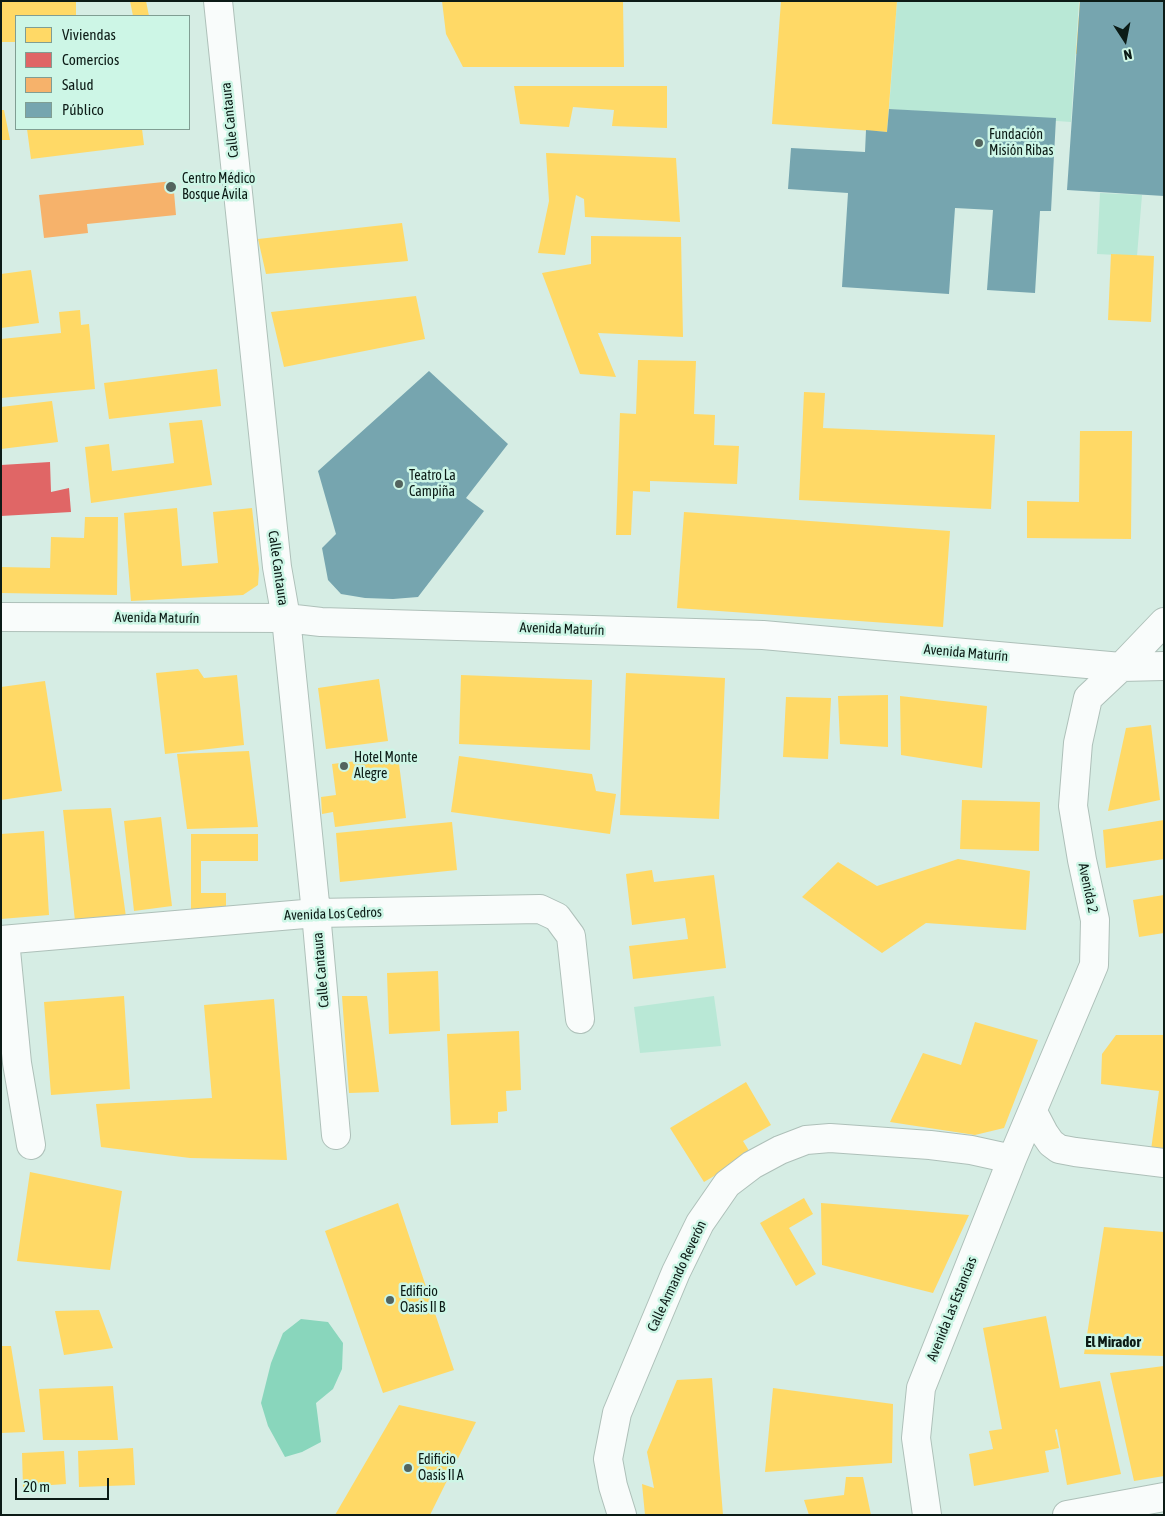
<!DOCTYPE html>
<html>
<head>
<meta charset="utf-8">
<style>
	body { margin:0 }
	#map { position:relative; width:1165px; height:1516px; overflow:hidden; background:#d6ede4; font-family:"Asap Condensed",sans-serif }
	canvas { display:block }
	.frame { position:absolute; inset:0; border:2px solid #0c1b16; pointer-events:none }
	.legend { position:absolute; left:15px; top:15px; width:175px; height:115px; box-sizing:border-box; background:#cdf6e6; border:1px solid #809e93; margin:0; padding:6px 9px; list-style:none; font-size:15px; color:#0c1b16 }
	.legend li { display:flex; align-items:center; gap:10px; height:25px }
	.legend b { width:25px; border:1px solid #809e93 }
	.north { position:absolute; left:1100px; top:15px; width:50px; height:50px; -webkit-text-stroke:4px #cdf6e6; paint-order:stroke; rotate:169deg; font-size:14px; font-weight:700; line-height:20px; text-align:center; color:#0c1b16 }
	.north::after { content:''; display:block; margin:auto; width:18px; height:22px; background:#0c1b16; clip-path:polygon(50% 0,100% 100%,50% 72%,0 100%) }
	.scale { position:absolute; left:15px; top:1478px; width:94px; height:22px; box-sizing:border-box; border:2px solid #0c1b16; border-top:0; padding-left:6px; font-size:15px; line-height:18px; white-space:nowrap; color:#0c1b16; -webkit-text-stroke:4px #cdf6e6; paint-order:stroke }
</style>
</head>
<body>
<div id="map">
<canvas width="1165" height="1516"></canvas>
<div class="frame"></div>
<ul class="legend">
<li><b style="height:14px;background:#ffd966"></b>Viviendas</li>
<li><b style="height:14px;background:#e06666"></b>Comercios</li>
<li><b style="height:14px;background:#f6b26b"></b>Salud</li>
<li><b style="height:14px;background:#76a5af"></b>Público</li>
</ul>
<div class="north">N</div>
<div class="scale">20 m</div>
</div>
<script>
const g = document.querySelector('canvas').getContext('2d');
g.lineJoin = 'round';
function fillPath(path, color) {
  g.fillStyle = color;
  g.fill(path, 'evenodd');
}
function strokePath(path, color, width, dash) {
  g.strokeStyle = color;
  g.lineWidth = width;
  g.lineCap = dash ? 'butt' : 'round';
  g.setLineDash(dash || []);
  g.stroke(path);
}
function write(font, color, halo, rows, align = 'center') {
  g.font = font + ' "Asap Condensed",sans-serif';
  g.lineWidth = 5;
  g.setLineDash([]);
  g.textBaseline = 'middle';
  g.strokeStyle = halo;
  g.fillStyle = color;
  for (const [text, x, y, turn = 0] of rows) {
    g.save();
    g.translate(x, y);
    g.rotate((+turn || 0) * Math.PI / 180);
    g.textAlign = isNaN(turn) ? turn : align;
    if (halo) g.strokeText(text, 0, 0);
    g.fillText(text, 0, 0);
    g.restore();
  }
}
const green = new Path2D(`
	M 897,1 L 1079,1 L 1071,122 L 889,109 Z
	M 1100,193 L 1142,195 L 1137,256 L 1097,254 Z
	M 714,996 L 721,1046 L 640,1053 L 634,1007 Z`);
const water = new Path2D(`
	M 301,1319 L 328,1322 L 343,1343 L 342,1369 L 333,1389 L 316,1403 L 321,1442 L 302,1452 L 285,1457 L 268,1426 L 261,1403 L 271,1363 L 283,1333 Z`);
const homes = new Path2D(`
	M 1,1 L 76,1 L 76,16 L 16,16 L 16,42 L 1,42 Z
	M 130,1 L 146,1 L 149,16 L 133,16 Z
	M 442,1 L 623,1 L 624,67 L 463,67 L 446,34 Z
	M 781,1 L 897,1 L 887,132 L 772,124 Z
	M 1080,1 L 1164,1 L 1164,58 L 1076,54 Z
	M 514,86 L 667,86 L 667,128 L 612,126 L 614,110 L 573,107 L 569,127 L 520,124 Z
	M 1,110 L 4,110 L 10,140 L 1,140 Z
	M 27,129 L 142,129 L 144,145 L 31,159 Z
	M 546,153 L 676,158 L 680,222 L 585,217 L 584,199 L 576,195 L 565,255 L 538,253 L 549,201 Z
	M 402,223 L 408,261 L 266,274 L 258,239 Z
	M 591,236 L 681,237 L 683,337 L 598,333 L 616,377 L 580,374 L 542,273 L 591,264 Z
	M 1111,254 L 1154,256 L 1151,322 L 1108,320 Z
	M 31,270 L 39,323 L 1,328 L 1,274 Z
	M 416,296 L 425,339 L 284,367 L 271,312 Z
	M 80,310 L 81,325 L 89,324 L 95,389 L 1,398 L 1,339 L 61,333 L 59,312 Z
	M 638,360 L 696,361 L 694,414 L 715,415 L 714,445 L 739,446 L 737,484 L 650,481 L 650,492 L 633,491 L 631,535 L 616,535 L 620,413 L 636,414 Z
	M 217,369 L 221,406 L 109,419 L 104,383 Z
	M 804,392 L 825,393 L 823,428 L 995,435 L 991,509 L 799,500 Z
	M 52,401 L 58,442 L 1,449 L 1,407 Z
	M 202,420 L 212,485 L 91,503 L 85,447 L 109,444 L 112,471 L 174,463 L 169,423 Z
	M 1080,431 L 1132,431 L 1131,539 L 1027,538 L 1027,501 L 1079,502 Z
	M 177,508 L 182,566 L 218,563 L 213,512 L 252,508 L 259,569 L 258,585 L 243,595 L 131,601 L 124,513 Z
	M 684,512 L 950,531 L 943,627 L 677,608 Z
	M 85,517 L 118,517 L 117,595 L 1,593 L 1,567 L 50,568 L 51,537 L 84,538 Z
	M 198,669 L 204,678 L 237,675 L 244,745 L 165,754 L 156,673 Z
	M 626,673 L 725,678 L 719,819 L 620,815 Z
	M 461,675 L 592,680 L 590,750 L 459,744 Z
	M 379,679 L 388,741 L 326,749 L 318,688 Z
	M 45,681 L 62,791 L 1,800 L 1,687 Z
	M 888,695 L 888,747 L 840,744 L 838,696 Z
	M 900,696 L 987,706 L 982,768 L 901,755 Z
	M 786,697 L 831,698 L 828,759 L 783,757 Z
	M 1151,725 L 1160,800 L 1108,811 L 1126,728 Z
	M 249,751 L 258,827 L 187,829 L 177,754 Z
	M 398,756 L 406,818 L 335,827 L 333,812 L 322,814 L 321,797 L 336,795 L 332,764 Z
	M 459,756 L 592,774 L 596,791 L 616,794 L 610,834 L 451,812 Z
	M 962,800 L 1040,802 L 1039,851 L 960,849 Z
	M 111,808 L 126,917 L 75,921 L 63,810 Z
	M 161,817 L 172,906 L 134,911 L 124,821 Z
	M 1164,820 L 1164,859 L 1106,868 L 1103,830 Z
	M 452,822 L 457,870 L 340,882 L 336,833 Z
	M 44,831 L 49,915 L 1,919 L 1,834 Z
	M 191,834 L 258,834 L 258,861 L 201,861 L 201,893 L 226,893 L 226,915 L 191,915 Z
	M 958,859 L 1030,871 L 1026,930 L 926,923 L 882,953 L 802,897 L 838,862 L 877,886 Z
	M 652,870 L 654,882 L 714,875 L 726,968 L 633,979 L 629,946 L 688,939 L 685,918 L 632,925 L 626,874 Z
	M 1164,895 L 1164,933 L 1139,937 L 1133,900 Z
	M 438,971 L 440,1031 L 389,1034 L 387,973 Z
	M 124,996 L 130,1089 L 51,1095 L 44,1002 Z
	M 342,996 L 367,996 L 379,1092 L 349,1093 Z
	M 274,999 L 287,1160 L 190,1158 L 101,1147 L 96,1104 L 212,1098 L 204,1005 Z
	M 975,1022 L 1038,1040 L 1004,1128 L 975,1135 L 890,1122 L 923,1053 L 961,1065 Z
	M 519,1031 L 521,1090 L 506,1091 L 507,1111 L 498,1112 L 498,1123 L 451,1125 L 447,1034 Z
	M 1116,1035 L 1164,1035 L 1164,1152 L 1151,1150 L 1159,1091 L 1101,1084 L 1102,1054 Z
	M 746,1082 L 771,1125 L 743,1141 L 751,1154 L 704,1182 L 670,1128 Z
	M 30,1172 L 122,1191 L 110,1270 L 17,1261 Z
	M 804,1198 L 813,1214 L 789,1228 L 816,1274 L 796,1286 L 760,1223 Z
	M 398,1203 L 454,1370 L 383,1393 L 325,1231 Z
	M 821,1203 L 969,1215 L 933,1293 L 822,1265 Z
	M 1104,1227 L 1164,1232 L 1164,1356 L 1084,1354 Z
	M 99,1310 L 113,1348 L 64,1355 L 55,1311 Z
	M 1046,1316 L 1060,1388 L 1100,1381 L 1121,1474 L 1067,1485 L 1057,1429 L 1055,1430 L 1059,1448 L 1045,1451 L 1049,1472 L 974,1486 L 969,1454 L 993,1449 L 989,1431 L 1002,1429 L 983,1328 Z
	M 1,1346 L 11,1346 L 25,1432 L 1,1433 Z
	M 1164,1366 L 1164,1476 L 1134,1481 L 1110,1373 Z
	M 712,1378 L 723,1515 L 645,1515 L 642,1484 L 654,1488 L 647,1452 L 677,1380 Z
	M 113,1386 L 118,1440 L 43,1440 L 39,1389 Z
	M 773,1388 L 893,1404 L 892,1463 L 765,1472 Z
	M 399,1405 L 476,1422 L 430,1515 L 335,1515 Z
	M 133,1448 L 135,1485 L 79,1487 L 78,1451 Z
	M 64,1451 L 66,1484 L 23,1487 L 22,1453 Z
	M 846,1477 L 863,1477 L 871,1515 L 809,1515 L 804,1500 L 844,1495 Z`);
const shops = new Path2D(`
	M 50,462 L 51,492 L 69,488 L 71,512 L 1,516 L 1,465 Z`);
const health = new Path2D(`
	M 173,181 L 176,215 L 87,224 L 88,233 L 44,238 L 39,195 Z`);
const public = new Path2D(`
	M 1080,1 L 1164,1 L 1164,196 L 1067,190 Z
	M 889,109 L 1056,118 L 1051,211 L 1040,211 L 1035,293 L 987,290 L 993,210 L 955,208 L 949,294 L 842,287 L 848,193 L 788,189 L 791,148 L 865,152 L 866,130 L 887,132 Z
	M 429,371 L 508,444 L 466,498 L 484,511 L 418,597 L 393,599 L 365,598 L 341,594 L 328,580 L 322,548 L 336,534 L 318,471 Z`);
const minor = new Path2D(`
	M 218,1 L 277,567 L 286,618 L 316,913 L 336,1135
	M 1,617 L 286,618 L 321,622 L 763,635 L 1121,667 L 1164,666
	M 1,940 L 316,913 L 540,909 L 557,917 L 571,936 L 580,1019
	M 5,940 L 17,1063 L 31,1145
	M 1033,1112 L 1044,1133 L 1051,1143 L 1059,1149 L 1075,1152 L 1164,1163
	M 622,1515 L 613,1486 L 608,1459 L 617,1413 L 676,1272 L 700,1223 L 727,1184 L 752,1165 L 780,1150 L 806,1140 L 830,1138 L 930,1145 L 971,1150 L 1012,1159
	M 927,1515 L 916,1438 L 921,1388 L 1012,1159 L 1094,965 L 1095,920 L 1082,860 L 1073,806 L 1078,743 L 1088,698 L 1121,667 L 1164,622
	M 1067,1515 L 1164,1497`);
const markers = [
	[979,143,5,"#53645e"],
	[171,187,6,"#53645e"],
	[399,484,5,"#53645e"],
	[344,766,5,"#53645e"],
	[390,1300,5,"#53645e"],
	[408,1468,5,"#53645e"]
];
const streetNames = [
	["Calle Cantaura",230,120,-96],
	["Calle Cantaura",278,568,82],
	["Avenida Maturín",157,618,1],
	["Avenida Maturín",562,629,2],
	["Avenida Maturín",966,653,5],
	["Avenida 2",1088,888,78],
	["Avenida Los Cedros",333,914,-2],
	["Calle Cantaura",321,970,-95],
	["Calle Armando Reverón",677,1276,-65],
	["Avenida Las Estancias",952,1309,-68]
];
const poiNames = [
	["Fundación",989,135],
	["Misión Ribas",989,151],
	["Centro Médico",182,179],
	["Bosque Ávila",182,195],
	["Teatro La",409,476],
	["Campiña",409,492],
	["Hotel Monte",354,758],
	["Alegre",354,774],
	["Edificio",400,1292],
	["Oasis II B",400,1308],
	["Edificio",418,1460],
	["Oasis II A",418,1476]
];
const neighbourhoodNames = [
	["El Mirador",1113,1342]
];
fillPath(green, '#b9e8d6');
fillPath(water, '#89d6bc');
fillPath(homes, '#ffd966');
fillPath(shops, '#e06666');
fillPath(health, '#f6b26b');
fillPath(public, '#76a5af');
strokePath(minor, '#aec0b9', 30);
strokePath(minor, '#f9fcfb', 28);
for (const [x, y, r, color] of markers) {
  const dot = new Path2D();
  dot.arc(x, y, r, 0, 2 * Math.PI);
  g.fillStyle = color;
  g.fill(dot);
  strokePath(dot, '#cdf6e6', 2);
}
write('14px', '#0c1b16', '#cdf6e6', streetNames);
write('14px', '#0c1b16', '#cdf6e6', poiNames, 'left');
write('bold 15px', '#0c1b16', '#cdf6e6', neighbourhoodNames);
</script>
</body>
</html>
